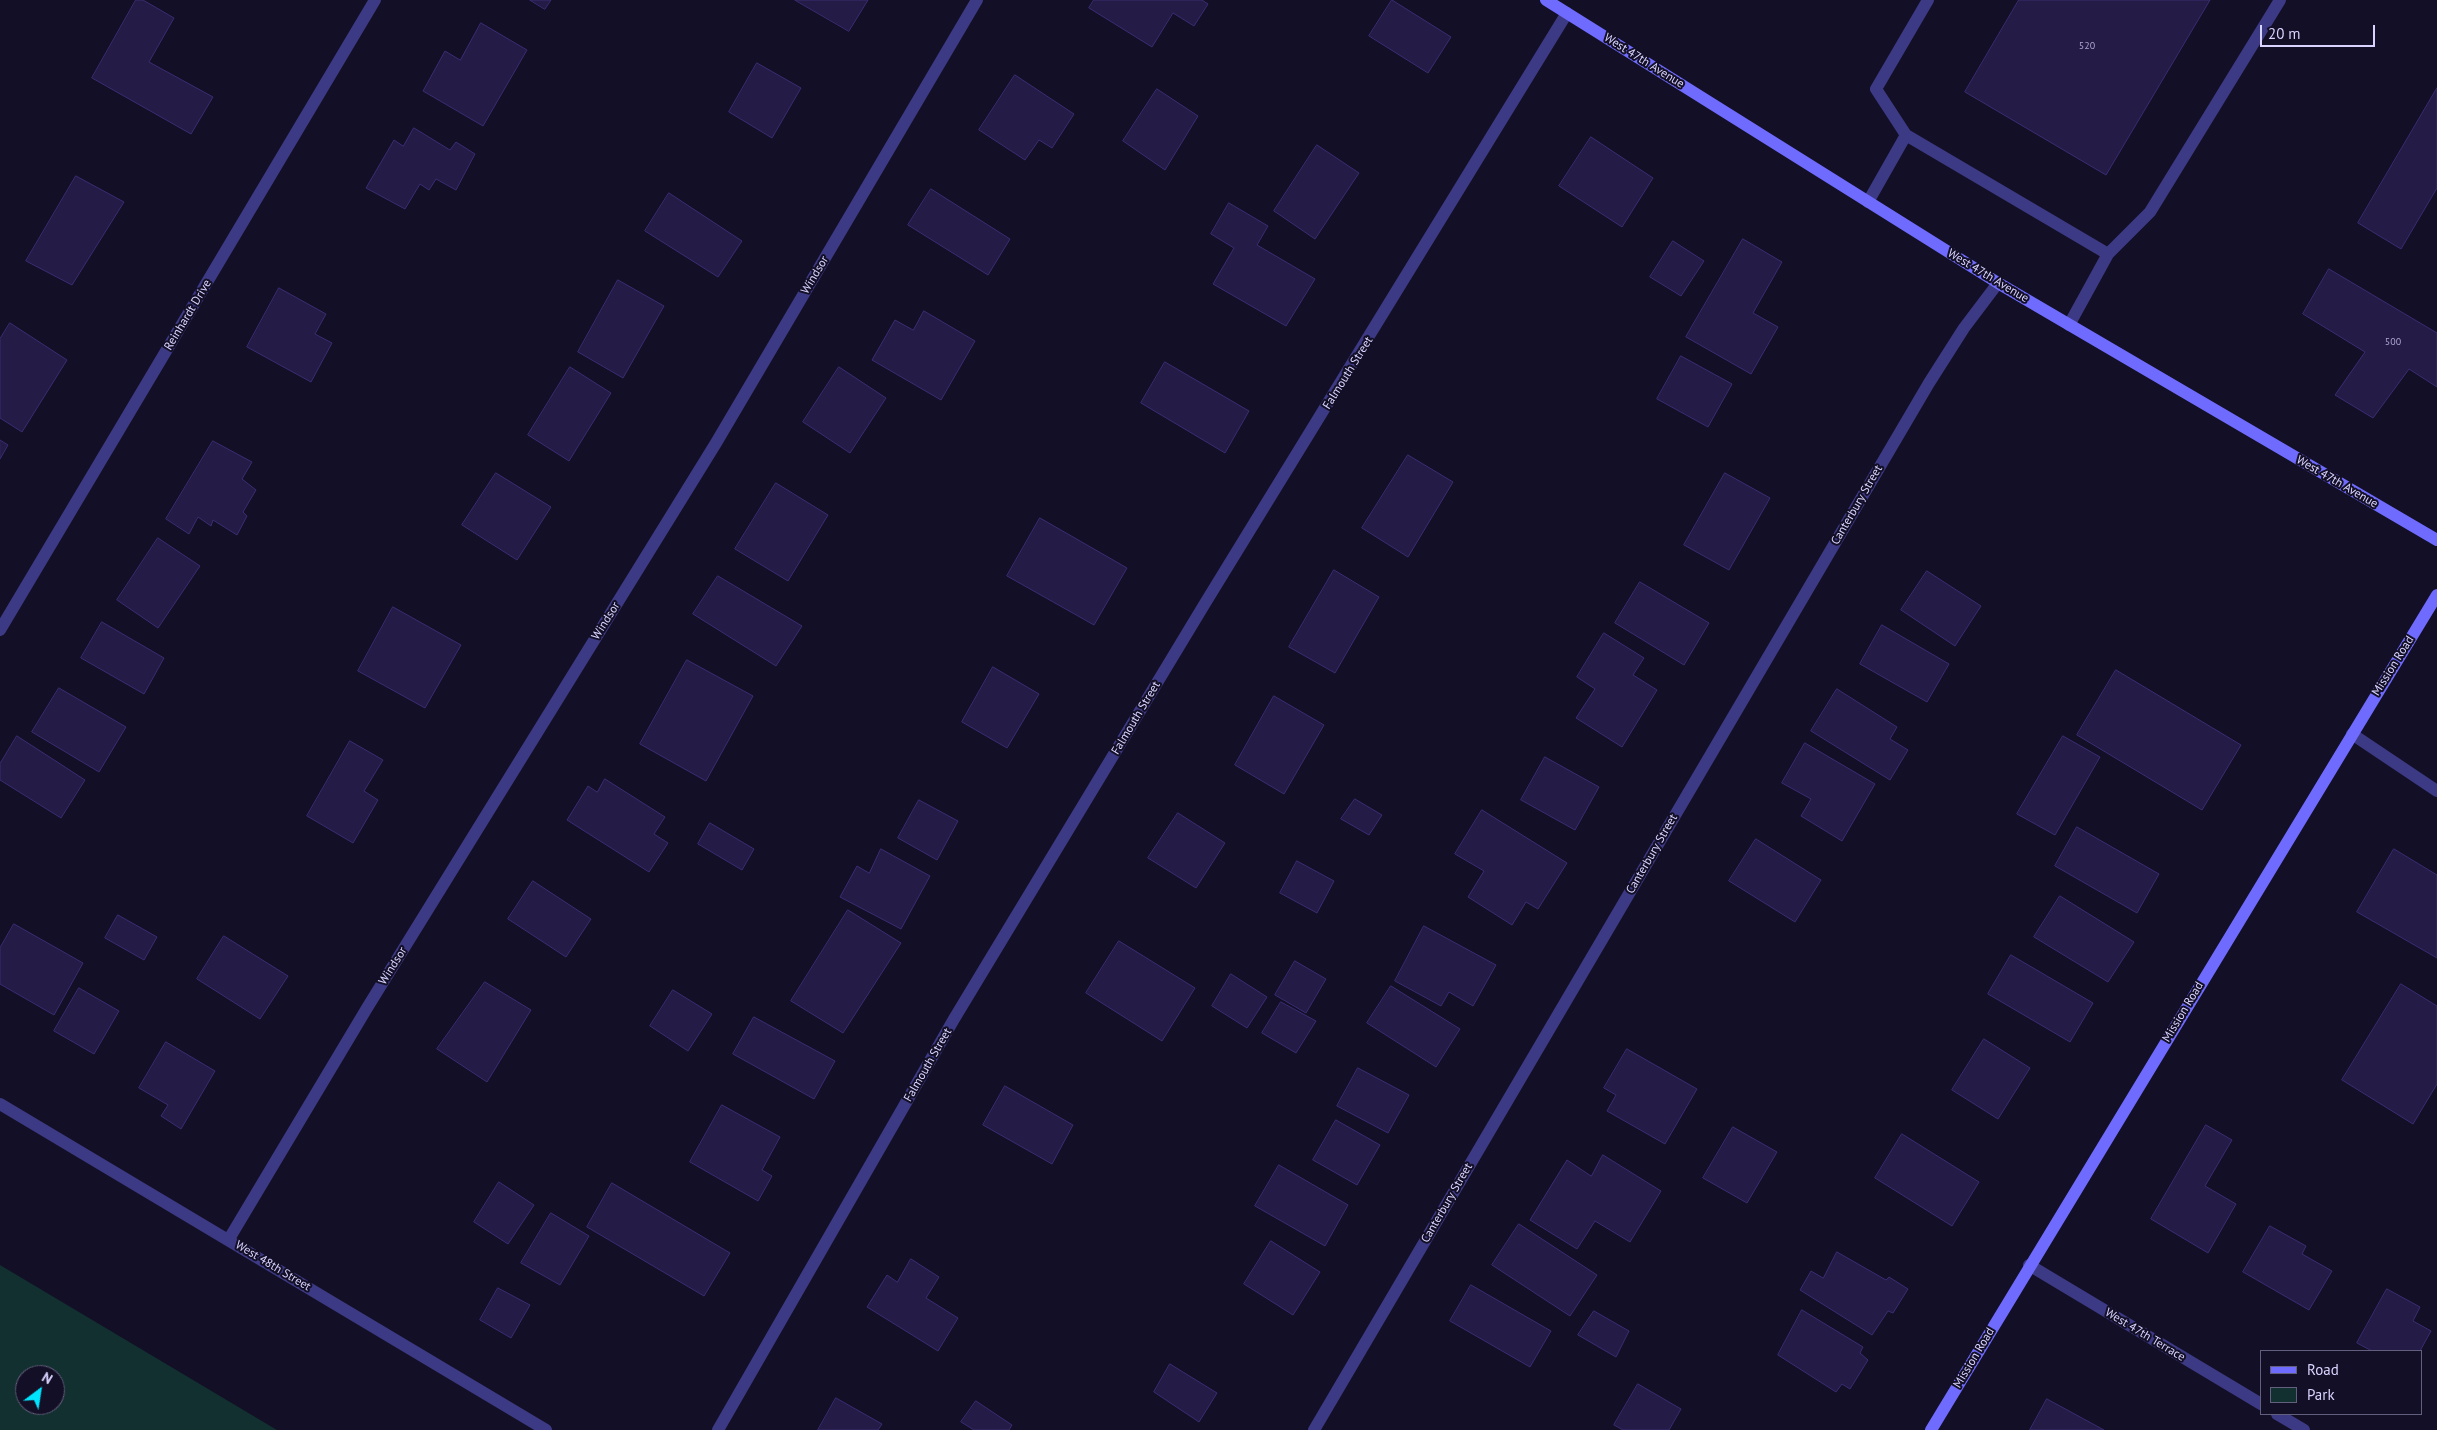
<!DOCTYPE html>
<html>
<head>
<meta charset="utf-8">
<style>
	body { margin:0 }
	#map { position:relative; width:2437px; height:1430px; overflow:hidden; background:#130f26; font-family:"PT Sans",sans-serif }
	canvas { display:block }
	.legend { position:absolute; left:2260px; top:1350px; width:162px; height:65px; box-sizing:border-box; background:#130f26; border:1px solid #625e7d; margin:0; padding:6px 9px; list-style:none; font-size:15px; color:#d9d4ff }
	.legend li { display:flex; align-items:center; gap:10px; height:25px }
	.legend b { width:25px; border:1px solid #625e7d }
	.north { position:absolute; left:15px; top:1365px; width:50px; height:50px; box-sizing:border-box; background:#130f26; border:1px solid #625e7d; border-radius:50%; rotate:31deg; font-size:14px; font-weight:700; line-height:20px; text-align:center; color:#d9d4ff }
	.north::after { content:''; display:block; margin:auto; width:18px; height:22px; background:#00e5ff; clip-path:polygon(50% 0,100% 100%,50% 72%,0 100%) }
	.scale { position:absolute; left:2260px; top:25px; width:115px; height:22px; box-sizing:border-box; border:2px solid #d9d4ff; border-top:0; padding-left:6px; font-size:15px; line-height:18px; white-space:nowrap; color:#d9d4ff; -webkit-text-stroke:4px #130f26; paint-order:stroke }
</style>
</head>
<body>
<div id="map">
<canvas width="2437" height="1430"></canvas>
<ul class="legend">
<li><b style="height:6px;background:#6f6bff"></b>Road</li>
<li><b style="height:14px;background:#12302f"></b>Park</li>
</ul>
<div class="north">N</div>
<div class="scale">20 m</div>
</div>
<script>
const g = document.querySelector('canvas').getContext('2d');
g.lineJoin = 'round';
function fillPath(path, color) {
  g.fillStyle = color;
  g.fill(path, 'evenodd');
}
function strokePath(path, color, width, dash) {
  g.strokeStyle = color;
  g.lineWidth = width;
  g.lineCap = dash ? 'butt' : 'round';
  g.setLineDash(dash || []);
  g.stroke(path);
}
function write(font, color, halo, rows, align = 'center') {
  g.font = font + ' "PT Sans",sans-serif';
  g.lineWidth = 4;
  g.setLineDash([]);
  g.textBaseline = 'middle';
  g.strokeStyle = halo;
  g.fillStyle = color;
  for (const [text, x, y, turn = 0] of rows) {
    g.save();
    g.translate(x, y);
    g.rotate((+turn || 0) * Math.PI / 180);
    g.textAlign = isNaN(turn) ? turn : align;
    if (halo) g.strokeText(text, 0, 0);
    g.fillText(text, 0, 0);
    g.restore();
  }
}
const green = new Path2D(`
	M 0,1265 L 277,1430 L 0,1430 ZM 25,1375 L 55,1375 L 55,1405 L 25,1405 Z`);
const building = new Path2D(`
	M 136,0 L 143,0 L 174,18 L 149,62 L 213,97 L 191,134 L 92,78 Z
	M 530,0 L 551,0 L 545,9 Z
	M 795,0 L 868,0 L 849,31 Z
	M 1094,0 L 1202,0 L 1208,4 L 1194,26 L 1173,13 L 1152,47 L 1089,8 Z
	M 1392,0 L 1451,37 L 1428,73 L 1369,36 Z
	M 2019,0 L 2210,0 L 2106,175 L 1965,92 Z
	M 481,23 L 527,50 L 483,126 L 423,91 L 445,51 L 460,60 Z
	M 757,63 L 801,88 L 772,138 L 729,112 Z
	M 1015,75 L 1074,114 L 1052,148 L 1039,140 L 1025,160 L 979,130 Z
	M 2437,88 L 2437,188 L 2401,249 L 2358,223 Z
	M 1157,89 L 1198,116 L 1165,170 L 1123,141 Z
	M 414,128 L 450,150 L 456,142 L 475,154 L 456,190 L 436,179 L 429,190 L 420,184 L 405,209 L 366,188 L 394,140 L 403,146 Z
	M 1591,137 L 1653,178 L 1622,227 L 1559,186 Z
	M 1317,145 L 1359,173 L 1315,239 L 1274,211 Z
	M 76,176 L 124,202 L 72,285 L 26,261 Z
	M 931,189 L 1010,239 L 988,275 L 908,225 Z
	M 669,193 L 742,241 L 718,277 L 645,231 Z
	M 1229,203 L 1268,226 L 1257,245 L 1315,279 L 1286,326 L 1213,284 L 1234,248 L 1211,234 Z
	M 1743,239 L 1782,262 L 1753,313 L 1778,327 L 1751,374 L 1686,337 Z
	M 1673,241 L 1704,261 L 1681,296 L 1650,277 Z
	M 2329,269 L 2437,333 L 2437,387 L 2409,369 L 2373,418 L 2335,395 L 2365,352 L 2303,314 Z
	M 618,280 L 664,306 L 623,378 L 578,352 Z
	M 279,288 L 326,314 L 315,334 L 332,343 L 311,382 L 247,347 Z
	M 924,311 L 975,341 L 941,400 L 872,360 L 895,320 L 913,330 Z
	M 10,323 L 67,360 L 22,432 L 0,418 L 0,339 Z
	M 1681,356 L 1732,384 L 1708,427 L 1657,399 Z
	M 1165,362 L 1249,411 L 1225,453 L 1141,403 Z
	M 570,367 L 611,393 L 569,461 L 528,435 Z
	M 839,367 L 886,398 L 850,453 L 803,422 Z
	M 0,440 L 8,445 L 0,459 Z
	M 213,441 L 252,462 L 242,479 L 256,490 L 243,512 L 247,516 L 237,535 L 213,520 L 211,526 L 198,517 L 189,534 L 166,519 Z
	M 1408,455 L 1453,482 L 1408,557 L 1362,528 Z
	M 496,473 L 551,507 L 517,560 L 462,525 Z
	M 1725,473 L 1770,498 L 1729,570 L 1684,545 Z
	M 776,483 L 828,515 L 788,581 L 735,549 Z
	M 1040,518 L 1127,568 L 1094,625 L 1007,576 Z
	M 158,538 L 200,566 L 158,628 L 117,600 Z
	M 1334,570 L 1379,597 L 1335,673 L 1289,647 Z
	M 1927,571 L 1981,606 L 1955,646 L 1901,610 Z
	M 718,576 L 802,626 L 776,666 L 693,614 Z
	M 1640,582 L 1709,623 L 1684,665 L 1615,623 Z
	M 393,607 L 461,645 L 425,708 L 358,671 Z
	M 102,622 L 164,658 L 144,694 L 81,658 Z
	M 1882,625 L 1949,664 L 1927,702 L 1860,664 Z
	M 1604,633 L 1644,658 L 1633,675 L 1657,690 L 1622,747 L 1576,718 L 1595,689 L 1577,677 Z
	M 687,660 L 753,696 L 706,781 L 640,744 Z
	M 993,667 L 1039,694 L 1007,748 L 962,722 Z
	M 2116,670 L 2241,745 L 2202,810 L 2077,735 Z
	M 59,688 L 126,727 L 99,772 L 32,732 Z
	M 1837,689 L 1897,727 L 1890,739 L 1908,750 L 1890,780 L 1811,731 Z
	M 1274,696 L 1324,725 L 1284,794 L 1235,765 Z
	M 17,736 L 85,780 L 61,818 L 0,780 L 0,764 Z
	M 2063,736 L 2100,757 L 2055,835 L 2017,814 Z
	M 350,741 L 383,760 L 364,791 L 378,800 L 353,843 L 307,816 Z
	M 1805,743 L 1875,784 L 1842,841 L 1801,816 L 1811,799 L 1782,783 Z
	M 1545,757 L 1599,787 L 1575,830 L 1521,800 Z
	M 605,779 L 665,817 L 654,834 L 668,843 L 649,872 L 567,820 L 588,786 L 597,792 Z
	M 1355,799 L 1382,815 L 1369,835 L 1341,819 Z
	M 919,800 L 958,821 L 937,860 L 898,838 Z
	M 1482,810 L 1567,863 L 1538,909 L 1526,902 L 1512,925 L 1468,897 L 1484,871 L 1455,854 Z
	M 1178,813 L 1225,843 L 1196,888 L 1148,858 Z
	M 710,823 L 754,849 L 742,870 L 698,844 Z
	M 2077,827 L 2159,874 L 2137,913 L 2055,866 Z
	M 1756,839 L 1821,880 L 1795,922 L 1729,881 Z
	M 881,849 L 930,876 L 901,929 L 840,897 L 857,866 L 869,873 Z
	M 2394,849 L 2437,875 L 2437,958 L 2357,912 Z
	M 1297,861 L 1334,881 L 1317,913 L 1280,893 Z
	M 533,881 L 591,919 L 566,957 L 508,919 Z
	M 2060,896 L 2134,942 L 2108,982 L 2034,937 Z
	M 848,910 L 901,943 L 843,1033 L 791,1001 Z
	M 118,915 L 157,937 L 144,960 L 105,938 Z
	M 14,924 L 83,963 L 54,1015 L 0,984 L 0,948 Z
	M 1424,926 L 1496,965 L 1473,1006 L 1449,992 L 1441,1006 L 1395,981 Z
	M 224,936 L 288,976 L 260,1019 L 197,979 Z
	M 1119,941 L 1195,988 L 1162,1041 L 1086,993 Z
	M 2011,955 L 2093,1003 L 2070,1042 L 1988,994 Z
	M 1295,961 L 1326,979 L 1306,1013 L 1275,995 Z
	M 1231,974 L 1267,997 L 1247,1028 L 1212,1006 Z
	M 485,982 L 531,1010 L 487,1082 L 437,1049 Z
	M 2401,984 L 2437,1006 L 2437,1084 L 2413,1124 L 2342,1080 Z
	M 1391,986 L 1460,1029 L 1436,1067 L 1367,1023 Z
	M 79,988 L 119,1011 L 94,1054 L 54,1031 Z
	M 673,990 L 712,1014 L 688,1051 L 650,1026 Z
	M 1281,1002 L 1316,1021 L 1296,1053 L 1262,1033 Z
	M 754,1017 L 835,1061 L 814,1099 L 733,1054 Z
	M 1984,1039 L 2030,1068 L 1998,1119 L 1952,1090 Z
	M 166,1042 L 215,1071 L 181,1129 L 161,1116 L 168,1105 L 139,1088 Z
	M 1627,1049 L 1697,1089 L 1665,1144 L 1607,1111 L 1616,1095 L 1604,1088 Z
	M 1358,1068 L 1409,1095 L 1388,1133 L 1337,1106 Z
	M 1005,1086 L 1073,1125 L 1052,1164 L 983,1125 Z
	M 722,1105 L 780,1137 L 762,1170 L 772,1176 L 758,1201 L 690,1162 Z
	M 1336,1120 L 1380,1145 L 1357,1185 L 1313,1160 Z
	M 2206,1125 L 2232,1140 L 2205,1186 L 2236,1204 L 2208,1253 L 2151,1219 Z
	M 1733,1127 L 1777,1152 L 1747,1203 L 1703,1178 Z
	M 1902,1134 L 1979,1182 L 1952,1226 L 1875,1178 Z
	M 1603,1155 L 1661,1191 L 1630,1242 L 1595,1221 L 1577,1249 L 1530,1220 L 1567,1160 L 1591,1176 Z
	M 1279,1165 L 1348,1205 L 1325,1246 L 1255,1206 Z
	M 499,1182 L 534,1205 L 508,1244 L 474,1222 Z
	M 612,1183 L 730,1253 L 704,1296 L 587,1227 Z
	M 551,1213 L 589,1236 L 560,1285 L 521,1263 Z
	M 1519,1224 L 1597,1275 L 1570,1316 L 1492,1265 Z
	M 2270,1226 L 2306,1246 L 2302,1254 L 2332,1271 L 2309,1310 L 2243,1272 Z
	M 1271,1241 L 1320,1272 L 1293,1315 L 1244,1284 Z
	M 1837,1252 L 1886,1280 L 1889,1277 L 1908,1289 L 1893,1313 L 1888,1311 L 1872,1335 L 1800,1290 L 1811,1271 L 1823,1278 Z
	M 911,1259 L 939,1277 L 926,1298 L 958,1318 L 938,1351 L 867,1307 L 887,1275 L 897,1282 Z
	M 1471,1285 L 1551,1331 L 1530,1367 L 1450,1321 Z
	M 498,1288 L 530,1305 L 511,1338 L 480,1320 Z
	M 2387,1289 L 2420,1307 L 2413,1321 L 2431,1331 L 2420,1351 L 2372,1351 L 2357,1343 Z
	M 1802,1310 L 1863,1347 L 1860,1353 L 1868,1360 L 1850,1389 L 1842,1384 L 1836,1392 L 1778,1355 Z
	M 1594,1311 L 1629,1331 L 1616,1357 L 1578,1335 Z
	M 1170,1364 L 1217,1393 L 1199,1422 L 1154,1392 Z
	M 1638,1384 L 1681,1409 L 1669,1430 L 1623,1430 L 1614,1425 Z
	M 836,1398 L 882,1424 L 878,1430 L 818,1430 Z
	M 2047,1399 L 2104,1430 L 2030,1430 Z
	M 976,1401 L 1012,1425 L 1009,1430 L 974,1430 L 961,1422 Z`);
const lane = new Path2D(`
	M 1906,135 L 2108,254
	M 1868,202 L 1906,135 L 1876,89 L 1928,0
	M 2069,325 L 2108,254 L 2150,212 L 2280,0
	M 2352,734 L 2437,791`);
const street = new Path2D(`
	M 0,630 L 375,0
	M 0,1104 L 546,1430
	M 229,1239 L 367,1008 L 716,443 L 977,0
	M 2029,1265 L 2261,1404
	M 2277,1414 L 2304,1430
	M 718,1430 L 954,1019 L 1204,605 L 1567,13
	M 1314,1430 L 1929,383 L 1964,328 L 1998,283`);
const secondary = new Path2D(`
	M 1546,0 L 1998,283 L 2437,540
	M 1931,1430 L 2437,595`);
const numberNames = [
	["520",2087,46],
	["500",2393,342]
];
const streetNames = [
	["West 47th Avenue",1644,61,32],
	["Windsor",815,275,-59],
	["West 47th Avenue",1988,276,31],
	["Reinhardt Drive",188,315,-59],
	["Falmouth Street",1348,373,-58],
	["West 47th Avenue",2337,482,30],
	["Canterbury Street",1857,505,-60],
	["Windsor",606,621,-58],
	["Mission Road",2393,666,-58],
	["Falmouth Street",1136,718,-59],
	["Canterbury Street",1652,854,-60],
	["Windsor",393,966,-58],
	["Mission Road",2183,1012,-59],
	["Falmouth Street",928,1065,-60],
	["Canterbury Street",1447,1203,-60],
	["West 48th Street",273,1266,31],
	["West 47th Terrace",2145,1335,31],
	["Mission Road",1974,1358,-59]
];
fillPath(green, '#12302f');
fillPath(building, '#241b47');
strokePath(building, '#3b2d73', 1);
strokePath(lane, '#3d3a85', 12);
strokePath(street, '#3d3a85', 12);
strokePath(secondary, '#6f6bff', 12);
write('10px', '#aca6d1', null, numberNames);
write('12px', '#d9d4ff', '#130f26', streetNames);
</script>
</body>
</html>
